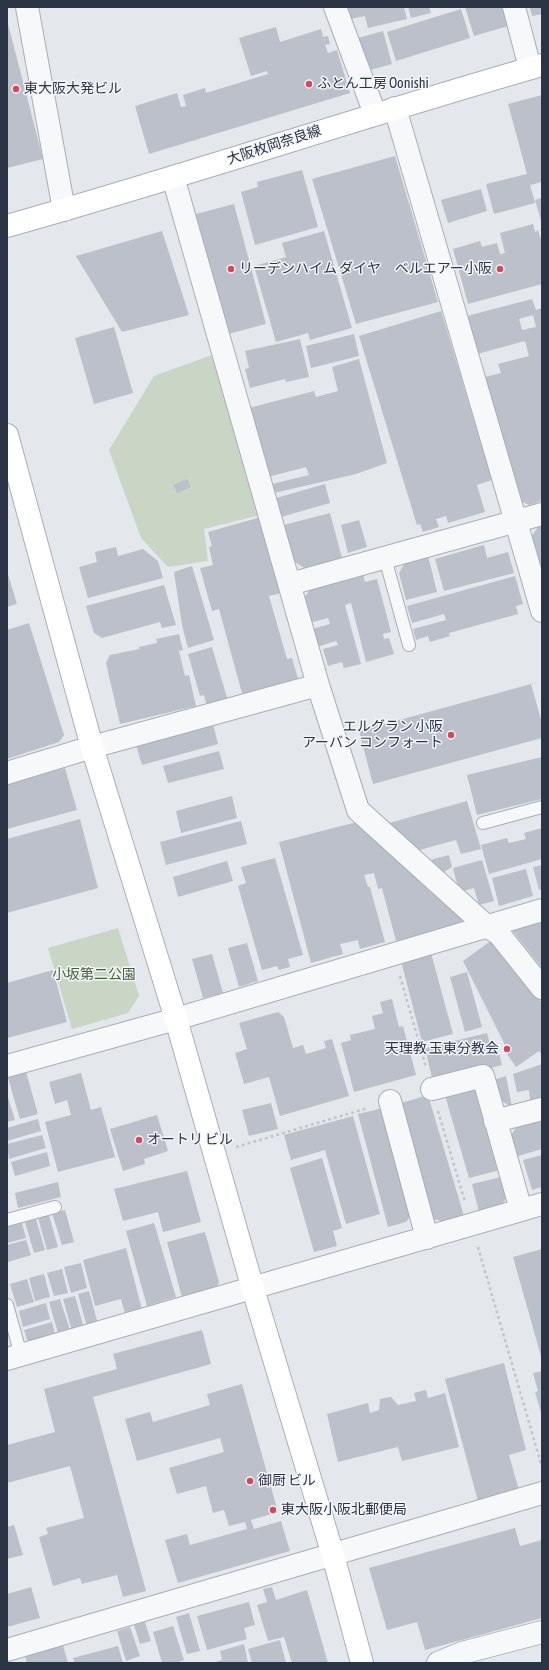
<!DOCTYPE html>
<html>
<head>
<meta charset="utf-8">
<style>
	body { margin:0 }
	#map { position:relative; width:549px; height:1670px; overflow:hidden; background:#e4e7ec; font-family:"Asap Condensed",sans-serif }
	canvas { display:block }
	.frame { position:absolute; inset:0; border:8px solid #2b3445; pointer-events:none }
</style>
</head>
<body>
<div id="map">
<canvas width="549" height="1670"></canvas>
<div class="frame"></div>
</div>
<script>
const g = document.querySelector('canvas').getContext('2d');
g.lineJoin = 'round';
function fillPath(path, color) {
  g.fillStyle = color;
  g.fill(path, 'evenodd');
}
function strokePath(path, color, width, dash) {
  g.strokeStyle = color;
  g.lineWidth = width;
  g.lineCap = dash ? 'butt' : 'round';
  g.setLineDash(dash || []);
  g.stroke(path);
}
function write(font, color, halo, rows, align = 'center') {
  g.font = font + ' "Asap Condensed","Noto Sans JP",sans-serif';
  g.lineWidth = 3;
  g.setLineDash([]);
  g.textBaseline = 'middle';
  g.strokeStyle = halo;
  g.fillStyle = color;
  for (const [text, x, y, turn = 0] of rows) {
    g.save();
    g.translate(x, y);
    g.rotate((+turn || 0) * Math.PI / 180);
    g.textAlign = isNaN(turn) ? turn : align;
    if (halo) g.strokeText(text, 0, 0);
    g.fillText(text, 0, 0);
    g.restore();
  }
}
const green = new Path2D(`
	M 212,355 L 260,515 L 204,529 L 208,561 L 168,567 L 141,538 L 109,450 L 154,376 Z
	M 118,928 L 139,996 L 128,1013 L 72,1029 L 48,948 Z`);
const building = new Path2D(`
	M 348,7 L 404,7 L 407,19 L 368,28 L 365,16 L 351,19 Z
	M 408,7 L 429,7 L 431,13 L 411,18 Z
	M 465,7 L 507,7 L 512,25 L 474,36 Z
	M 530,7 L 542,7 L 542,14 L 532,16 Z
	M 461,9 L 470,38 L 396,61 L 387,32 Z
	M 7,20 L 43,159 L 7,168 Z
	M 276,27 L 280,42 L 321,29 L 323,37 L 328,36 L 330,44 L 325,45 L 328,53 L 337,50 L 350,93 L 149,154 L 135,106 L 177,93 L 181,107 L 186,106 L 183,95 L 205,88 L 206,93 L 268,74 L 267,71 L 251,76 L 239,38 Z
	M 383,31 L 392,64 L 367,71 L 358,38 Z
	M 542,95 L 542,182 L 530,185 L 535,203 L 494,214 L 486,184 L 527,174 L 508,104 Z
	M 395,156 L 438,302 L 356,324 L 312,179 Z
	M 302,170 L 318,227 L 255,245 L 241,192 L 258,187 L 257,182 Z
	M 481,189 L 487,211 L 448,223 L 441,200 Z
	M 542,198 L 542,224 L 535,200 Z
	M 234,204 L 266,324 L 228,334 L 196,214 Z
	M 533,224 L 535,232 L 538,230 L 542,243 L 542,284 L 468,304 L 453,249 L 480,241 L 482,247 L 497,243 L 500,254 L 505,253 L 500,233 Z
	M 162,231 L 189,315 L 122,332 L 76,256 Z
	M 324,231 L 352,328 L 310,340 L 308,333 L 276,342 L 254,266 L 286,257 L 282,243 Z
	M 532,299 L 536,310 L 542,308 L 542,501 L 529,505 L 522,502 L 485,377 L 501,373 L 498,364 L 529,356 L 525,341 L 477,354 L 467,316 ZM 533,315 L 536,327 L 522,330 L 519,319 Z
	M 441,311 L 492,480 L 477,485 L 485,512 L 448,523 L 446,516 L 436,519 L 439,527 L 423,532 L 420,524 L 417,525 L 359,336 Z
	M 114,327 L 133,393 L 94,404 L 75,338 Z
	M 354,334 L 359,356 L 311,368 L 306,346 Z
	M 300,339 L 309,377 L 286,382 L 285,379 L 250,388 L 245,369 L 249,368 L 245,351 Z
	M 359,359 L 387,463 L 356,474 L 274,493 L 272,484 L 309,475 L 306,467 L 268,477 L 249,408 L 314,391 L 316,397 L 338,391 L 332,367 Z
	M 187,479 L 191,487 L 177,493 L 173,485 Z
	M 325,484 L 330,503 L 281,517 L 276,498 Z
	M 330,513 L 342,558 L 304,568 L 294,561 L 284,525 Z
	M 261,517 L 281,593 L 269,596 L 287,659 L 292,658 L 299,682 L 243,697 L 219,609 L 212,611 L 200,568 L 213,565 L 209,547 L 212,546 L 208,532 Z
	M 359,520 L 367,547 L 348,553 L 341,525 Z
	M 542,526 L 542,571 L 532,536 L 538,527 Z
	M 484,545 L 487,558 L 508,552 L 514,573 L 444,591 L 435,559 Z
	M 116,547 L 118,556 L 143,549 L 158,561 L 163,578 L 88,598 L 79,567 L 97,562 L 95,552 Z
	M 428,556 L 437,592 L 406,600 L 399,573 L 406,561 Z
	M 192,566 L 214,640 L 188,648 L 182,625 L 174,572 Z
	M 7,571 L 17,604 L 7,607 Z
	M 363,574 L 365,582 L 377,579 L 391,632 L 383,634 L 384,639 L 389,638 L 394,654 L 366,662 L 351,603 L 345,605 L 361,664 L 344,668 L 342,662 L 328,666 L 323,649 L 338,645 L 336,641 L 317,647 L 312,629 L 330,624 L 328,618 L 309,623 L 303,600 L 311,588 Z
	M 515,576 L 523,604 L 516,606 L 518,614 L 449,633 L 450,636 L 430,642 L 428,636 L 416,640 L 413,629 L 446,620 L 444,614 L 412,623 L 407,606 Z
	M 164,585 L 176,625 L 162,628 L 160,622 L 102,638 L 94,633 L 86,606 Z
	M 29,623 L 64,735 L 59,742 L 7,759 L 7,630 Z
	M 179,634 L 183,650 L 179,651 L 185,676 L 189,675 L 196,706 L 120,724 L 106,663 L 110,655 L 139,649 L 139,647 L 157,643 L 156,639 Z
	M 212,647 L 228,701 L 207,707 L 204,695 L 200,696 L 188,654 Z
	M 531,684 L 542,723 L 542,738 L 373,784 L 359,731 Z
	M 213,724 L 218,744 L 142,765 L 136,745 Z
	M 219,751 L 224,769 L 168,783 L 163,766 Z
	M 542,757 L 542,799 L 477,815 L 467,775 Z
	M 65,768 L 77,810 L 7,829 L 7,784 Z
	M 232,796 L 237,818 L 181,833 L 176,811 Z
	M 467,801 L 481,849 L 461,854 L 456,840 L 416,851 L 389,823 Z
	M 80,819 L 98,888 L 7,913 L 7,839 Z
	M 241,821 L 247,844 L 166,865 L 160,842 Z
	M 357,822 L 466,915 L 465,923 L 396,941 L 382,888 L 378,889 L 374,873 L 364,875 L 368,887 L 370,887 L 385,942 L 360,949 L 358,940 L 340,944 L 343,954 L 311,963 L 279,842 Z
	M 542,828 L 542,859 L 489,874 L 481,845 L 507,838 L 509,843 L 526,839 L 524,833 Z
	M 449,855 L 452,867 L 439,875 L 426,861 Z
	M 275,858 L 303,955 L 288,959 L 290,967 L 279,970 L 277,966 L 262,970 L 238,886 L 246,883 L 241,867 Z
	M 482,860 L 494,901 L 479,905 L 474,888 L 459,892 L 453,868 Z
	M 227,861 L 233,881 L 178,897 L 173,877 Z
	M 542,865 L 542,889 L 539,890 L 533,867 Z
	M 526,869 L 533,896 L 499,906 L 492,878 Z
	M 542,922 L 542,968 L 512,930 Z
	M 492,940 L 542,1003 L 542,1055 L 539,1051 L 516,1067 L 505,1051 L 507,1049 L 463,961 Z
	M 247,943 L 258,981 L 239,987 L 228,948 Z
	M 431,953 L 453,1034 L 422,1042 L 401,961 Z
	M 212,954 L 223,993 L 203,998 L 192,959 Z
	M 53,970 L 67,1022 L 7,1038 L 7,983 Z
	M 467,972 L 482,1027 L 465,1032 L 450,977 Z
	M 392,999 L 399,1027 L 403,1026 L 416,1075 L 354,1092 L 341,1043 L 351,1040 L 350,1035 L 375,1029 L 372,1016 L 383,1013 L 380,1002 Z
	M 278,1012 L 284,1017 L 293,1048 L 303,1045 L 306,1054 L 326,1048 L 324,1041 L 332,1039 L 349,1096 L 280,1116 L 269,1077 L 244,1084 L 235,1053 L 247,1049 L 239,1023 Z
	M 487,1033 L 492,1051 L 498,1049 L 502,1065 L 433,1082 L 425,1048 Z
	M 542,1064 L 542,1098 L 530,1101 L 529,1090 L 517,1092 L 513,1074 Z
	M 26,1072 L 38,1114 L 20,1119 L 8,1078 Z
	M 81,1073 L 91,1110 L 101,1107 L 115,1157 L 58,1172 L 45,1122 L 71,1115 L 67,1100 L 55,1104 L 49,1082 Z
	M 506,1076 L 512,1107 L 498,1099 L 493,1080 Z
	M 475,1083 L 500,1170 L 469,1178 L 444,1092 Z
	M 7,1094 L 15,1120 L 7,1122 Z
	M 428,1095 L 464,1216 L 442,1221 L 432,1219 L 398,1104 Z
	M 271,1103 L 278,1129 L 249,1136 L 242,1110 Z
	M 383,1108 L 412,1213 L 406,1222 L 388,1227 L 358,1114 Z
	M 157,1115 L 168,1151 L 144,1159 L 145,1164 L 123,1171 L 110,1129 Z
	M 353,1116 L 380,1214 L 346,1224 L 325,1150 L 291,1160 L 284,1135 Z
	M 542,1117 L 542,1149 L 515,1157 L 510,1137 L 518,1124 Z
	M 38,1119 L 41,1131 L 7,1141 L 7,1128 Z
	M 42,1135 L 46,1148 L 9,1159 L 7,1144 Z
	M 47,1152 L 50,1166 L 15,1176 L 11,1162 Z
	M 542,1155 L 542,1187 L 532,1190 L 523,1160 Z
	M 322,1158 L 342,1228 L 333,1231 L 337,1246 L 314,1252 L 290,1168 Z
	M 187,1171 L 201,1222 L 163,1232 L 158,1212 L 123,1221 L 114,1189 Z
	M 501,1177 L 506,1198 L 501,1207 L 479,1212 L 472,1184 Z
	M 58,1182 L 61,1197 L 18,1208 L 15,1193 Z
	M 65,1210 L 74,1242 L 62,1245 L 52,1213 Z
	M 49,1215 L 58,1247 L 47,1250 L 38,1218 Z
	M 36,1219 L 45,1250 L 34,1253 L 25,1222 Z
	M 22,1223 L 26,1238 L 7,1243 L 7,1227 Z
	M 154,1223 L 176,1297 L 147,1306 L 126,1231 Z
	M 205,1232 L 219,1282 L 214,1293 L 183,1301 L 167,1242 Z
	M 26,1240 L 31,1255 L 8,1262 L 7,1245 Z
	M 126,1248 L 142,1310 L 125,1314 L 121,1299 L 95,1306 L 83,1260 Z
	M 542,1249 L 542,1360 L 513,1257 Z
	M 81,1263 L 87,1288 L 71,1293 L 64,1267 Z
	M 62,1269 L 68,1293 L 54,1296 L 47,1273 Z
	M 44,1274 L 50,1297 L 35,1301 L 29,1278 Z
	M 27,1279 L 34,1302 L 17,1307 L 10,1284 Z
	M 89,1291 L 98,1324 L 87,1327 L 78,1294 Z
	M 75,1296 L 84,1328 L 72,1331 L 63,1299 Z
	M 60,1299 L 70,1330 L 58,1333 L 49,1302 Z
	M 46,1303 L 50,1319 L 23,1327 L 19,1311 Z
	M 52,1322 L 55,1334 L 28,1342 L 24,1330 Z
	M 202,1330 L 211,1364 L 93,1397 L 146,1591 L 123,1597 L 117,1575 L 82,1584 L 80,1578 L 53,1586 L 39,1537 L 48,1534 L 46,1528 L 84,1518 L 70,1466 L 7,1483 L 7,1445 L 55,1432 L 44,1389 L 117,1369 L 113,1354 Z
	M 504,1363 L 526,1450 L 509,1455 L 520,1494 L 479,1505 L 445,1379 Z
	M 542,1371 L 542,1416 L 535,1392 L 538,1391 L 533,1373 Z
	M 242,1384 L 278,1512 L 251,1520 L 254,1529 L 281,1521 L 290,1551 L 178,1583 L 165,1540 L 187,1534 L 190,1545 L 247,1529 L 245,1522 L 229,1526 L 224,1510 L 213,1513 L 206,1486 L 177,1494 L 169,1468 L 224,1452 L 220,1438 L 137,1461 L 125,1419 L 150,1412 L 153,1422 L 210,1405 L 207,1394 Z
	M 426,1390 L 428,1398 L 445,1393 L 459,1447 L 402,1461 L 398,1447 L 338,1462 L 327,1414 L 368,1403 L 370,1413 L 379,1410 L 380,1399 L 391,1397 L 398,1405 L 416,1401 L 414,1393 Z
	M 14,1525 L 23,1555 L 7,1559 L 7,1527 Z
	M 515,1528 L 520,1546 L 542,1540 L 542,1618 L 425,1650 L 417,1622 L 387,1630 L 369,1568 Z
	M 31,1587 L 40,1618 L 7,1627 L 7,1594 Z
	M 272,1587 L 276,1600 L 307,1590 L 328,1663 L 292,1663 L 284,1637 L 268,1641 L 257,1605 L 267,1602 L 263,1589 Z
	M 249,1602 L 255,1625 L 244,1628 L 247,1639 L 207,1650 L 197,1616 Z
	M 189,1613 L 200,1651 L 187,1654 L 176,1617 Z
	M 145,1622 L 151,1641 L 140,1644 L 134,1625 Z
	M 173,1626 L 184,1660 L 176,1663 L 162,1663 L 153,1632 Z
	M 130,1627 L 140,1656 L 126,1661 L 117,1631 Z
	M 280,1640 L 286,1663 L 252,1663 L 248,1649 Z
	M 244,1644 L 248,1663 L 213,1663 L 222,1660 L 220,1651 Z
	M 63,1645 L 68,1663 L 27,1663 L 25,1656 Z
	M 118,1646 L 123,1663 L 75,1663 L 73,1658 Z`);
const path = new Path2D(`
	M 400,976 L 426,1067
	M 438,1111 L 465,1202
	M 236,1147 L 368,1108
	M 478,1247 L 542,1467`);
const lane = new Path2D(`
	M 385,558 L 409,645
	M 483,823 L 542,807
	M 7,1220 L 55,1207
	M 7,1305 L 21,1355`);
const street = new Path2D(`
	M 27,7 L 64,210
	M 335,7 L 375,114
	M 514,7 L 530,68
	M 395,108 L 542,611
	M 173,177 L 318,685 L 358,810 L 485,925 L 499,934 L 542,988
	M 290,584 L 542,514
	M 7,773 L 92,747 L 318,685
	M 7,1066 L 176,1019 L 542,910
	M 432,1089 L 483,1076 L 521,1210
	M 390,1101 L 427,1238
	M 495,1121 L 542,1109
	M 7,1359 L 542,1204
	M 7,1650 L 542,1493
	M 438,1663 L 462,1653 L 542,1632`);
const secondary = new Path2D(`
	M 7,226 C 186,176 363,116 542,65
	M 7,435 L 92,747 L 176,1019 L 253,1289 L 333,1555 L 362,1663`);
const markers = [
	[309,84,4,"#d1495b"],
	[16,89,4,"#d1495b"],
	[231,269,4,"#d1495b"],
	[500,269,4,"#d1495b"],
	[451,735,4,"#d1495b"],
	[507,1049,4,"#d1495b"],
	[139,1140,4,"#d1495b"],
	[250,1481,4,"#d1495b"],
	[273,1510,4,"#d1495b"]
];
const poiNames = [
	["ふとん工房 Oonishi",317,84],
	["東大阪大発ビル",24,89],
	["リーデンハイム ダイヤ",239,269],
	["ベルエアー小阪",492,269,"right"],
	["エルグラン 小阪",443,727,"right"],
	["アーバン コンフォート",443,743,"right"],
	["天理教 玉東分教会",499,1049,"right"],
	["オートリ ビル",147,1140],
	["御厨 ビル",258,1481],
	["東大阪小阪北郵便局",281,1510]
];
const streetNames = [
	["大阪枚岡奈良線",274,145,-18]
];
const parkNames = [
	["小坂第二公園",94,975]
];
fillPath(green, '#c9d6c5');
fillPath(building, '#bbc0ca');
strokePath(lane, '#a9aeb7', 14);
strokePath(street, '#a9aeb7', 24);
strokePath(secondary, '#a9aeb7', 24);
strokePath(path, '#c2c5cb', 2.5, [3, 3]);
strokePath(lane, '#f7f8fa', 12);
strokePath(street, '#f7f8fa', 22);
strokePath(secondary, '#fff', 22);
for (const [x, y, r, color] of markers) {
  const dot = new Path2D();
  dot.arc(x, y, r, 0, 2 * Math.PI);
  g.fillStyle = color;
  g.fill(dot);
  strokePath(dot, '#f4f6f9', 1.5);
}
write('14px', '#2b3445', '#f4f6f9', poiNames, 'left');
write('14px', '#2b3445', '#f4f6f9', streetNames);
write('14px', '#3f6138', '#f4f6f9', parkNames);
</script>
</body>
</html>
